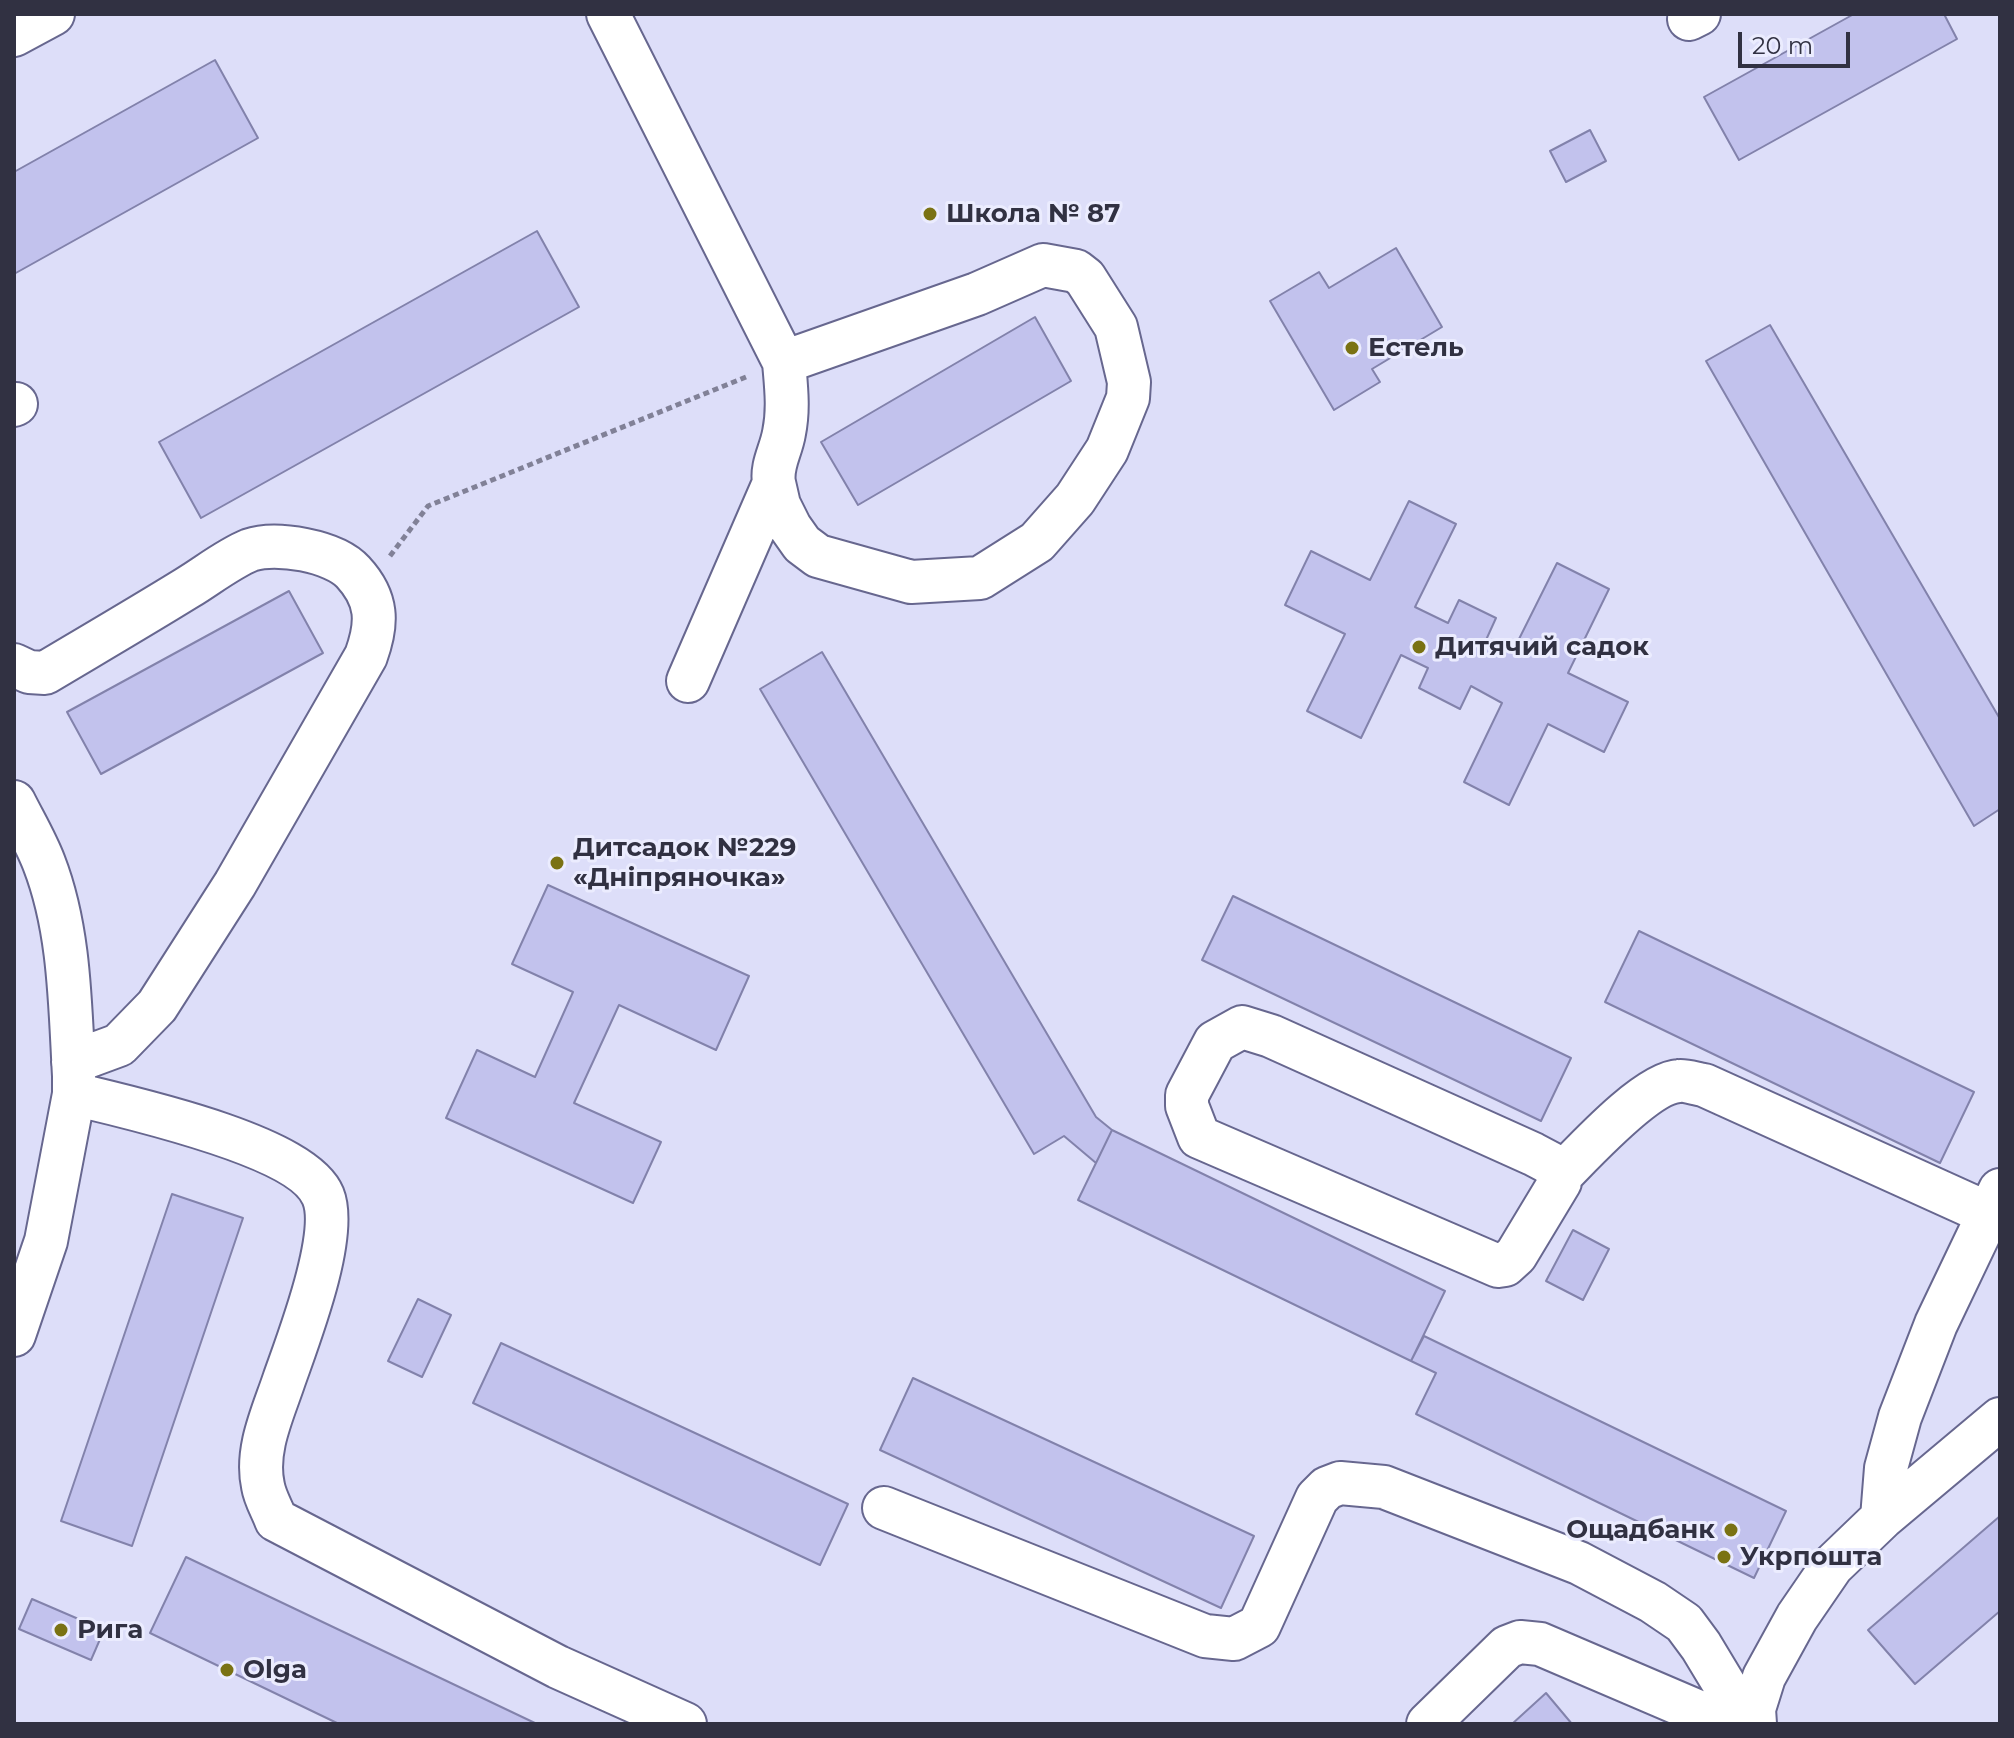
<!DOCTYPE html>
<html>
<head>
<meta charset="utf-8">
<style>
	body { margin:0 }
	#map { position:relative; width:2014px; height:1738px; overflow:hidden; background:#dddef9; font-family:Montserrat,sans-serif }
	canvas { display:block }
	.frame { position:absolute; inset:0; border:16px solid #313142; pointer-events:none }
	.scale { position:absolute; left:1738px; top:32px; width:112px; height:36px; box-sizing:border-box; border:4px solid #313142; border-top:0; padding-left:10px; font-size:24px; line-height:28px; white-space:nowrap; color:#313142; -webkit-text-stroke:6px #ebecfe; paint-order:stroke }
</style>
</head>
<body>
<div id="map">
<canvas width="2014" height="1738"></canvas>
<div class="frame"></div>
<div class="scale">20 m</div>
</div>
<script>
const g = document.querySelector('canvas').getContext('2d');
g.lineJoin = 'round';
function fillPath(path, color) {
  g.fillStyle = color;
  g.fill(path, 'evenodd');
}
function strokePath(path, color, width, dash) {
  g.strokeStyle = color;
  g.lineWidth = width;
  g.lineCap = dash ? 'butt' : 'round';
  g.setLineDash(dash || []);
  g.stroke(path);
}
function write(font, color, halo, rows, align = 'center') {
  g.font = font + ' Montserrat,sans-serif';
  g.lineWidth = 6;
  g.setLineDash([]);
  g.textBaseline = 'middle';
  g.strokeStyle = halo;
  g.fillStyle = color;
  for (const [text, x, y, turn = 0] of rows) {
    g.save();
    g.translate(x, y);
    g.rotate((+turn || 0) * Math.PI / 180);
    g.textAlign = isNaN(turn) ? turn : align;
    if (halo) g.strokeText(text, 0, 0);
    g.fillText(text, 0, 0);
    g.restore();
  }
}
const building = new Path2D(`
	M 1854,14 L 1944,14 L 1957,39 L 1739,160 L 1704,97 Z
	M 215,60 L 258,138 L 14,274 L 14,172 Z
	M 1590,130 L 1606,161 L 1566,182 L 1550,151 Z
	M 537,231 L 579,307 L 201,518 L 159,442 Z
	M 1396,248 L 1442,327 L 1372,369 L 1380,382 L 1334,410 L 1270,301 L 1319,272 L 1329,288 Z
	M 1035,317 L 1071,381 L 858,505 L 821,442 Z
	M 1770,325 L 2000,719 L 2000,809 L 1974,826 L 1706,361 Z
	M 1409,501 L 1456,524 L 1415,607 L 1448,623 L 1459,600 L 1496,618 L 1486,640 L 1512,653 L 1557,563 L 1609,589 L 1568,673 L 1628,702 L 1604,752 L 1548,724 L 1509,805 L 1464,782 L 1502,703 L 1471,686 L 1460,709 L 1419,688 L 1428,668 L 1401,655 L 1361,738 L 1307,711 L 1345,634 L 1285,605 L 1311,551 L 1370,580 Z
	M 289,591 L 323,653 L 101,774 L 67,712 Z
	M 822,652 L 1096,1117 L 1112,1130 L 1096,1163 L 1064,1136 L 1034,1154 L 760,689 Z
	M 548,885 L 749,976 L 716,1050 L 619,1005 L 574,1103 L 661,1142 L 633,1203 L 446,1118 L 477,1050 L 535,1077 L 573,992 L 512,964 Z
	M 1233,896 L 1571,1058 L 1541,1121 L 1202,960 Z
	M 1639,931 L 1974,1092 L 1940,1163 L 1605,1002 Z
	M 1112,1130 L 1445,1291 L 1411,1361 L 1078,1200 Z
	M 172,1194 L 243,1218 L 132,1546 L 61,1521 Z
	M 1573,1230 L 1609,1249 L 1583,1300 L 1546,1281 Z
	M 418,1299 L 451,1315 L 422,1377 L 388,1361 Z
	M 1424,1336 L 1786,1511 L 1754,1578 L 1416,1414 L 1436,1373 L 1411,1361 Z
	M 501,1343 L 848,1504 L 820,1565 L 473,1403 Z
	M 913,1378 L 1254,1536 L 1221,1608 L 880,1450 Z
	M 2000,1516 L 2000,1611 L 1915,1684 L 1868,1630 Z
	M 186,1557 L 537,1724 L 339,1724 L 150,1633 Z
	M 32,1599 L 104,1630 L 91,1660 L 19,1629 Z
	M 1546,1693 L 1572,1724 L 1512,1724 Z`);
const path = new Path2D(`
	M 390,556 L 428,506 L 746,377`);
const minor = new Path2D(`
	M 608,14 L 784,362 C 786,386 789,409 784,433 C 781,451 771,465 774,483 L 688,681
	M 1689,19 L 1699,14
	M 14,35 L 53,14
	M 14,405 L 16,404
	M 774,483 L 779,505 L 790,527 L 802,544 L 818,556 L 911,582 L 980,578 L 1037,542 L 1075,499 L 1107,450 L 1128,398 L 1129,382 L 1116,327 L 1085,278 L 1076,271 L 1043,265 L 977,294 L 784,362
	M 14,665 L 29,672 L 45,673 C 92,645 140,617 187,588 C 207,576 228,559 250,550 C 276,541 334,551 353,572 C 378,599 378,623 366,656 L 235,884 L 157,1006 L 119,1045 L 73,1062
	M 14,802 C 24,822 36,842 44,863 C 70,930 70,1005 74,1076 L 74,1094 L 46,1241 L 14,1335
	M 74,1094 C 127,1107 302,1145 323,1196 C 339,1235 298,1340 284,1380 C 273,1413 255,1450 263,1486 C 265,1498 272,1509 276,1520 L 558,1667 L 685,1724
	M 1560,1176 L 1550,1163 L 1533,1154 L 1271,1036 L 1242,1027 L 1215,1042 L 1187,1095 L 1187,1106 L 1199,1137 L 1498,1266 L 1505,1265 L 1516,1255 L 1560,1182 L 1560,1176 C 1584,1152 1646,1083 1679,1081 C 1686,1080 1696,1084 1704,1085 L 1989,1214
	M 884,1508 L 1205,1636 L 1234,1639 L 1259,1626 L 1317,1498 L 1327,1488 L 1340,1483 L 1384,1487 L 1579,1563 L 1653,1602 L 1684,1623 L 1701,1646 L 1748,1724
	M 1882,1518 L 1886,1468 L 1900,1417 L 1936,1324 L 2000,1190
	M 1428,1724 L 1507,1647 L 1520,1642 L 1540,1644 L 1727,1724
	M 1755,1724 L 1754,1709 L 1764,1677 L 1797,1617 L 1832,1566 L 1882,1518 L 2000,1419`);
const markers = [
	[930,214,8,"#7a7213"],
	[1352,348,8,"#7a7213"],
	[1419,647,8,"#7a7213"],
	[557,863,8,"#7a7213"],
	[1731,1530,8,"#7a7213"],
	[1724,1557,8,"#7a7213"],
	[61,1630,8,"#7a7213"],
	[227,1670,8,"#7a7213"]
];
const poiNames = [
	["Школа № 87",946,214],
	["Естель",1368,348],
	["Дитячий садок",1435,647],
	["Дитсадок №229",573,848],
	["«Дніпряночка»",573,878],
	["Ощадбанк",1715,1530,"right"],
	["Укрпошта",1740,1557],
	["Рига",77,1630],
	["Olga",243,1670]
];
fillPath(building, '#c2c2ed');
strokePath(building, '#8282ab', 2);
strokePath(minor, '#67678f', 46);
strokePath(path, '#818197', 5, [6, 4]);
strokePath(minor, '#fff', 42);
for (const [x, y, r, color] of markers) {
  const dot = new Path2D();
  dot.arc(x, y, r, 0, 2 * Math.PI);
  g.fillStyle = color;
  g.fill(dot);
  strokePath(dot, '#ebecfe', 3);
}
write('bold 26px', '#313142', '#ebecfe', poiNames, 'left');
</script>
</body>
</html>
